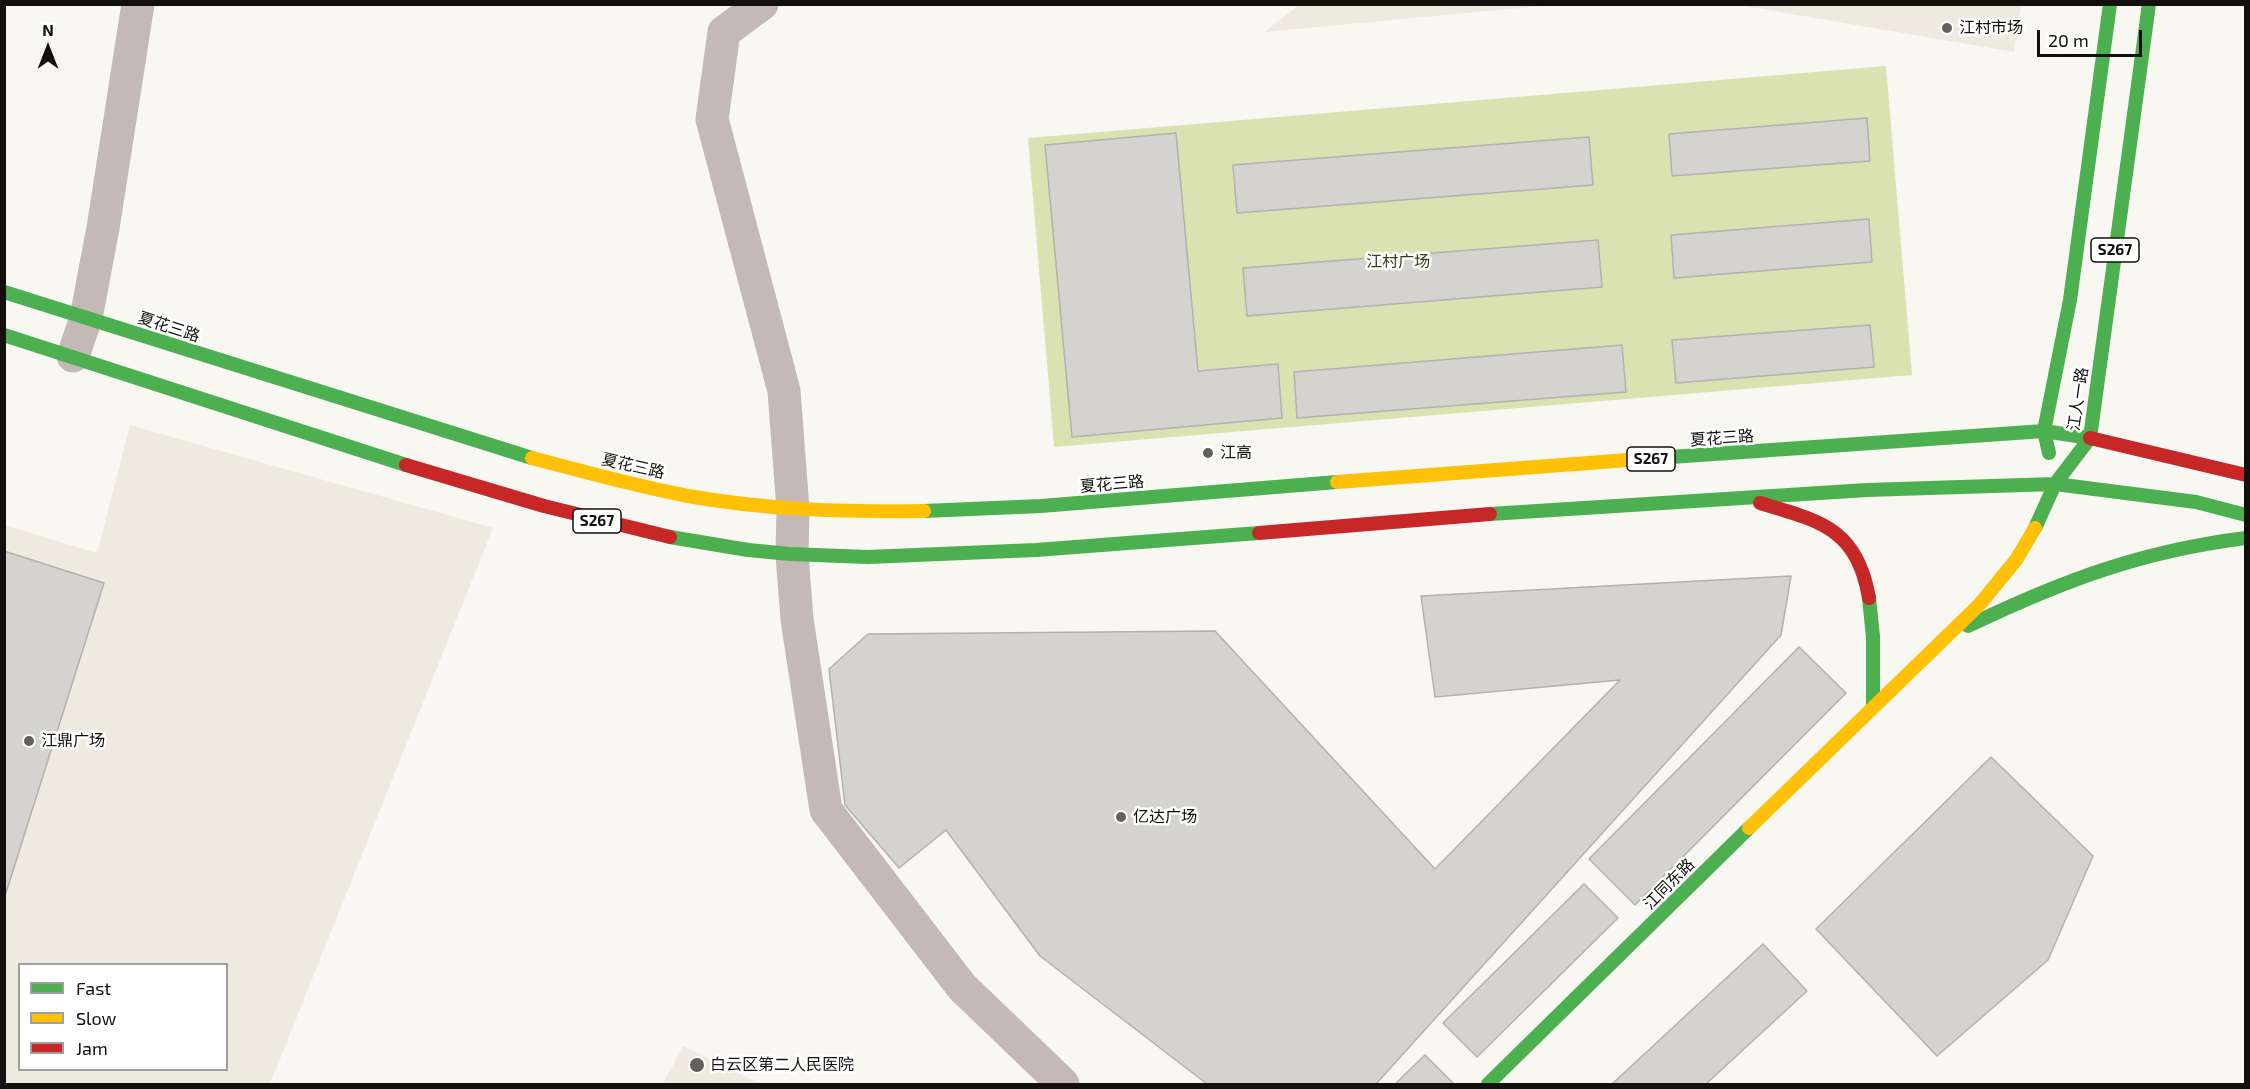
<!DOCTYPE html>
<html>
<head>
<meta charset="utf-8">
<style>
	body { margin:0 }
	#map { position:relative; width:2250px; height:1089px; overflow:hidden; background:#f8f7f2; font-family:"Exo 2",sans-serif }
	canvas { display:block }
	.frame { position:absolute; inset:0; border:6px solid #11100d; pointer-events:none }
	.legend { position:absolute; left:18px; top:963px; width:210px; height:108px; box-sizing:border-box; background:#fff; border:2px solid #a09f9e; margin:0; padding:8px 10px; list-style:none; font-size:18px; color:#11100d }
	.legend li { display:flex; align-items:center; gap:12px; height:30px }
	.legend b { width:30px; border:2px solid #a09f9e }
	.north { position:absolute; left:18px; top:18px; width:60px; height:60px; -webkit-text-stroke:4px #fff; paint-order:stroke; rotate:0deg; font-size:16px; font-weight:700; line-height:24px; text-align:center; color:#11100d }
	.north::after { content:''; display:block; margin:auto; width:21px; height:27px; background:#11100d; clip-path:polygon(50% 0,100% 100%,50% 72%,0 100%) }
	.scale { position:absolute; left:2037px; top:30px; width:105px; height:27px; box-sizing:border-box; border:3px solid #11100d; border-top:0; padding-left:8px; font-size:18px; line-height:21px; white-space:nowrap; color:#11100d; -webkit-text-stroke:4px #fff; paint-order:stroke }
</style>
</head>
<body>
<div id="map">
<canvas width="2250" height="1089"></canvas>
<div class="frame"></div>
<ul class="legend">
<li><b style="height:8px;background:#4caf50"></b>Fast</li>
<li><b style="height:8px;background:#ffc107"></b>Slow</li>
<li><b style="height:8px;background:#c62828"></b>Jam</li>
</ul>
<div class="north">N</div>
<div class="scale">20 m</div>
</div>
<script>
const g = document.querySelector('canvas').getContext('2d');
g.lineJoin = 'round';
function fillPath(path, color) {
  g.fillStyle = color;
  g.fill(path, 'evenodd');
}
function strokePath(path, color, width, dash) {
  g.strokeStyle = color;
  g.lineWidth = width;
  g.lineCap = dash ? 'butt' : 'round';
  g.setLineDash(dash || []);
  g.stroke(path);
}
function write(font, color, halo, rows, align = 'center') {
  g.font = font + ' "Exo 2","Noto Sans SC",sans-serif';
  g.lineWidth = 5;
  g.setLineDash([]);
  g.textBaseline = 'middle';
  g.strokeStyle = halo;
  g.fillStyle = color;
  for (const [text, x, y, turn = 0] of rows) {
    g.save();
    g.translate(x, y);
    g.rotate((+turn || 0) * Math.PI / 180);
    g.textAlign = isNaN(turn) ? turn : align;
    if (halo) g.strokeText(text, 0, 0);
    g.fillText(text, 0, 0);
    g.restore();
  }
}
const built = new Path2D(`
	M 1299,5 L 1299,4 L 1552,5 L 1264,32 Z
	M 1739,5 L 2021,5 L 2014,52 Z
	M 130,425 L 493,528 L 270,1084 L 5,1084 L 4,525 L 97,553 ZM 20,964 L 226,964 L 226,1070 L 20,1070 Z
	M 683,1046 L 761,1084 L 663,1084 Z`);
const green = new Path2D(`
	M 1886,66 L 1912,375 L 1054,447 L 1028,138 Z`);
const building = new Path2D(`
	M 1867,118 L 1870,161 L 1672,176 L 1669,134 Z
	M 1176,133 L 1198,371 L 1278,364 L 1282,418 L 1072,437 L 1045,145 Z
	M 1589,137 L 1593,185 L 1237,213 L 1233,165 Z
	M 1869,219 L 1872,262 L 1674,278 L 1671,235 Z
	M 1598,240 L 1602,287 L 1247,316 L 1243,268 Z
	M 1870,325 L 1874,367 L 1676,383 L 1672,340 Z
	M 1622,345 L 1626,392 L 1297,418 L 1294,372 Z
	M 4,551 L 104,583 L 4,899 Z
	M 1791,576 L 1781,635 L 1376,1084 L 1207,1084 L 1040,956 L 946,830 L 899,868 L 845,805 L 829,669 L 868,634 L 1215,631 L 1435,869 L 1620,680 L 1435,697 L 1421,596 Z
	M 1799,647 L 1846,693 L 1635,905 L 1589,859 Z
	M 1991,757 L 2093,856 L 2048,960 L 1937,1056 L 1816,929 Z
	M 1584,884 L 1618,918 L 1477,1057 L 1443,1023 Z
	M 1763,944 L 1807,991 L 1706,1084 L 1612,1084 Z
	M 1425,1055 L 1454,1084 L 1395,1084 Z`);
const street = new Path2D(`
	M 762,4 L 724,32 L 712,119 L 784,391 L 793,509 L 792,555 L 797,619 L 826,810 L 962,987 L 1063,1084
	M 73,356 L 86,318 L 103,228 L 138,4`);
const fast = new Path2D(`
	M 4,292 L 532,458
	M 4,335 L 406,465
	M 2049,453 L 2044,431 L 2070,300 L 2110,4
	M 1628,460 L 2044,431 L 2090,438
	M 2055,484 L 2090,438 L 2149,4
	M 924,511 L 1041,506 L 1337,482
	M 1490,514 L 1867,490 L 2055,484
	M 2035,528 L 2055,484 L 2196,502 L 2246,515
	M 670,537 L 748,550 L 790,554 L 868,557 L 1036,550 L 1259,533
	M 1869,598 L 1873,637 L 1873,706
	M 1968,626 C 2062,581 2141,551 2246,538
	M 1488,1084 L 1749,828`);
const slow = new Path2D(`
	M 532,458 C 584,472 635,486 688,496 C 766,510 845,512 924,511
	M 1337,482 L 1628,460
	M 1749,828 L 1980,604 L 2016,560 L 2035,528`);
const jam = new Path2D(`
	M 2090,438 L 2246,475
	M 406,465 L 544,506 L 670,537
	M 1760,503 C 1820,521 1857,528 1869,598
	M 1259,533 L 1490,514`);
const markers = [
	[1947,28,6,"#62615d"],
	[1208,453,6,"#62615d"],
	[29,741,6,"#62615d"],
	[1121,817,6,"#62615d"],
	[697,1065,8,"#62615d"]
];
const shields = [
	[2115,250,48],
	[1651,459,48],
	[597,521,48]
];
const shieldNames = [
	["S267",2115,250],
	["S267",1651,459],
	["S267",597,521]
];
const poiNames = [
	["江村市场",1959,28],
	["江高",1220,453],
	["江鼎广场",41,741],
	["亿达广场",1133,817],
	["白云区第二人民医院",710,1065]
];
const parkNames = [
	["江村广场",1398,262]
];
const streetNames = [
	["夏花三路",169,327,18],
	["江人一路",2078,399,-82],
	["夏花三路",1722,438,-4],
	["夏花三路",633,466,13],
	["夏花三路",1112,484,-5],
	["江同东路",1669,884,-45]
];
fillPath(built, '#eeeadf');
fillPath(green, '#dbe2b2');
fillPath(building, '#d5d3d0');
strokePath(building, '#b3b1ad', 1.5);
strokePath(street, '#c4b9b7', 33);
strokePath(fast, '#4caf50', 14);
strokePath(slow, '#ffc107', 14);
strokePath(jam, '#c62828', 14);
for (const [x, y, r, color] of markers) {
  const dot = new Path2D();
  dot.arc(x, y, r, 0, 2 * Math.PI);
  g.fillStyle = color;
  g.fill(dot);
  strokePath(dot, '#fff', 2);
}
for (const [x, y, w] of shields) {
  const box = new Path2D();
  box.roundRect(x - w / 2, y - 12, w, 24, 4.5);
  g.fillStyle = '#fff';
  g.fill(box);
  strokePath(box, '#11100d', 1.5);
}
write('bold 15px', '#11100d', null, shieldNames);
write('16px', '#11100d', '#fff', poiNames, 'left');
write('16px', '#393e17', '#fff', parkNames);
write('16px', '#11100d', '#fff', streetNames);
</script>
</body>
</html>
